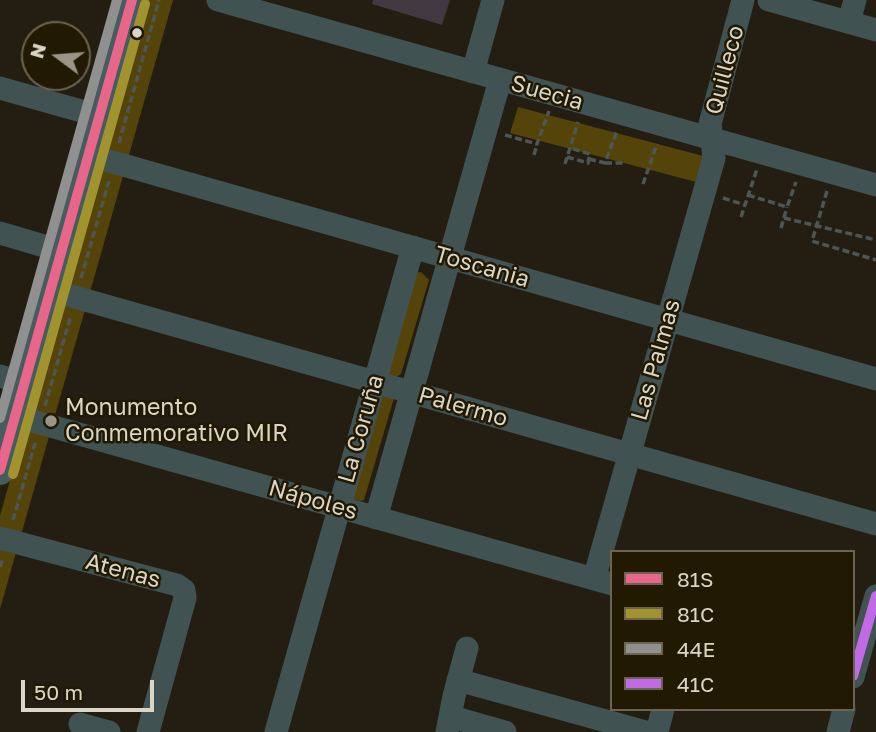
<!DOCTYPE html>
<html>
<head>
<meta charset="utf-8">
<style>
	body { margin:0 }
	#map { position:relative; width:876px; height:732px; overflow:hidden; background:#231e11; font-family:"Golos Text",sans-serif }
	canvas { display:block }
	.legend { position:absolute; left:610px; top:550px; width:245px; height:161px; box-sizing:border-box; background:#211902; border:2px solid #6b6450; margin:0; padding:9px 12px; list-style:none; font-size:21px; color:#dad5c6 }
	.legend li { display:flex; align-items:center; gap:14px; height:35px }
	.legend b { width:35px; border:2px solid #6b6450 }
	.north { position:absolute; left:21px; top:21px; width:70px; height:70px; box-sizing:border-box; background:#211902; border:2px solid #6b6450; border-radius:50%; rotate:286deg; font-size:19px; font-weight:700; line-height:28px; text-align:center; color:#dad5c6 }
	.north::after { content:''; display:block; margin:auto; width:24px; height:32px; background:#9a9587; clip-path:polygon(50% 0,100% 100%,50% 72%,0 100%) }
	.scale { position:absolute; left:21px; top:680px; width:133px; height:32px; box-sizing:border-box; border:4px solid #dad5c6; border-top:0; padding-left:9px; font-size:21px; line-height:24px; white-space:nowrap; color:#dad5c6; -webkit-text-stroke:5px #211902; paint-order:stroke }
</style>
</head>
<body>
<div id="map">
<canvas width="876" height="732"></canvas>
<ul class="legend">
<li><b style="height:9px;background:#e86689"></b>81S</li>
<li><b style="height:9px;background:#a1932d"></b>81C</li>
<li><b style="height:9px;background:#909090"></b>44E</li>
<li><b style="height:9px;background:#c16ae6"></b>41C</li>
</ul>
<div class="north">N</div>
<div class="scale">50 m</div>
</div>
<script>
const g = document.querySelector('canvas').getContext('2d');
g.lineJoin = 'round';
function fillPath(path, color) {
  g.fillStyle = color;
  g.fill(path, 'evenodd');
}
function strokePath(path, color, width, dash) {
  g.strokeStyle = color;
  g.lineWidth = width;
  g.lineCap = dash ? 'butt' : 'round';
  g.setLineDash(dash || []);
  g.stroke(path);
}
function write(font, color, halo, rows, align = 'center') {
  g.font = font + ' "Golos Text",sans-serif';
  g.lineWidth = 5;
  g.setLineDash([]);
  g.textBaseline = 'middle';
  g.strokeStyle = halo;
  g.fillStyle = color;
  for (const [text, x, y, turn = 0] of rows) {
    g.save();
    g.translate(x, y);
    g.rotate((+turn || 0) * Math.PI / 180);
    g.textAlign = isNaN(turn) ? turn : align;
    if (halo) g.strokeText(text, 0, 0);
    g.fillText(text, 0, 0);
    g.restore();
  }
}
const green = new Path2D(`
	M 144,0 L 173,0 L 0,609 L 0,516 Z
	M 518,107 L 707,157 L 700,183 L 510,133 Z
	M 421,272 L 429,280 L 401,374 L 396,377 L 390,375 L 385,369 L 416,273 Z
	M 378,394 L 394,398 L 364,500 L 360,501 L 351,499 Z`);
const building = new Path2D(`
	M 373,0 L 450,0 L 442,25 L 372,4 Z`);
const path = new Path2D(`
	M 505,135 L 537,144 L 549,111
	M 119,143 L 159,0
	M 534,155 L 537,144
	M 567,157 L 588,163 L 590,154 L 570,148
	M 589,159 L 605,163 L 617,131
	M 605,163 L 623,163
	M 565,164 L 578,122
	M 643,184 L 657,144
	M 827,191 L 812,241 L 876,260
	M 748,195 L 787,207 L 796,182
	M 723,198 L 745,205
	M 741,217 L 757,169
	M 784,218 L 876,240
	M 781,228 L 787,207
	M 81,278 L 109,181
	M 45,406 L 71,315
	M 13,520 L 36,440
	M 0,567 L 3,558`);
const minor = new Path2D(`
	M 218,0 L 876,185
	M 769,0 L 876,30
	M 849,22 L 855,0
	M 473,72 L 493,0
	M 0,88 L 99,116
	M 88,155 L 876,379
	M 0,233 L 61,251
	M 50,290 L 876,524
	M 0,376 L 24,383
	M 15,416 L 612,584
	M 376,518 L 500,80
	M 0,538 L 177,585 L 184,590 L 185,598 L 148,732
	M 594,579 L 714,158 L 710,124 L 743,0
	M 853,677 L 876,596
	M 458,680 L 646,732
	M 452,717 L 505,732
	M 80,724 L 109,732
	M 276,732 L 413,247
	M 447,732 L 454,696 L 467,648
	M 657,732 L 663,709
	M 838,732 L 844,709`);
const major = new Path2D(`
	M 0,470 L 132,0`);
const bus1 = new Path2D(`
	M 0,470 L 132,0`);
const bus2 = new Path2D(`
	M 13,474 L 145,4`);
const bus3 = new Path2D(`
	M 0,418 L 117,0`);
const bus4 = new Path2D(`
	M 853,676 L 876,596`);
const markers = [
	[137,33,6,"#dad5c6"],
	[51,421,7,"#9a9587"]
];
const streetNames = [
	["Quilleco",725,70,-75],
	["Suecia",547,93,16],
	["Toscania",482,267,16],
	["Las Palmas",656,360,-74],
	["Palermo",463,407,16],
	["La Coruña",361,429,-74],
	["Nápoles",313,500,16],
	["Atenas",123,571,15]
];
const poiNames = [
	["Monumento",65,408],
	["Conmemorativo MIR",65,434]
];
fillPath(green, '#554409');
fillPath(building, '#423841');
strokePath(path, '#4c5654', 3.5, [7, 3.5]);
strokePath(minor, '#415253', 23);
strokePath(major, '#465c5f', 30);
strokePath(bus1, '#e86689', 10);
strokePath(bus2, '#a1932d', 10);
strokePath(bus3, '#909090', 10);
strokePath(bus4, '#c16ae6', 10);
for (const [x, y, r, color] of markers) {
  const dot = new Path2D();
  dot.arc(x, y, r, 0, 2 * Math.PI);
  g.fillStyle = color;
  g.fill(dot);
  strokePath(dot, '#211902', 2.5);
}
write('23px', '#dad5c6', '#211902', streetNames);
write('23px', '#dad5c6', '#211902', poiNames, 'left');
</script>
</body>
</html>
